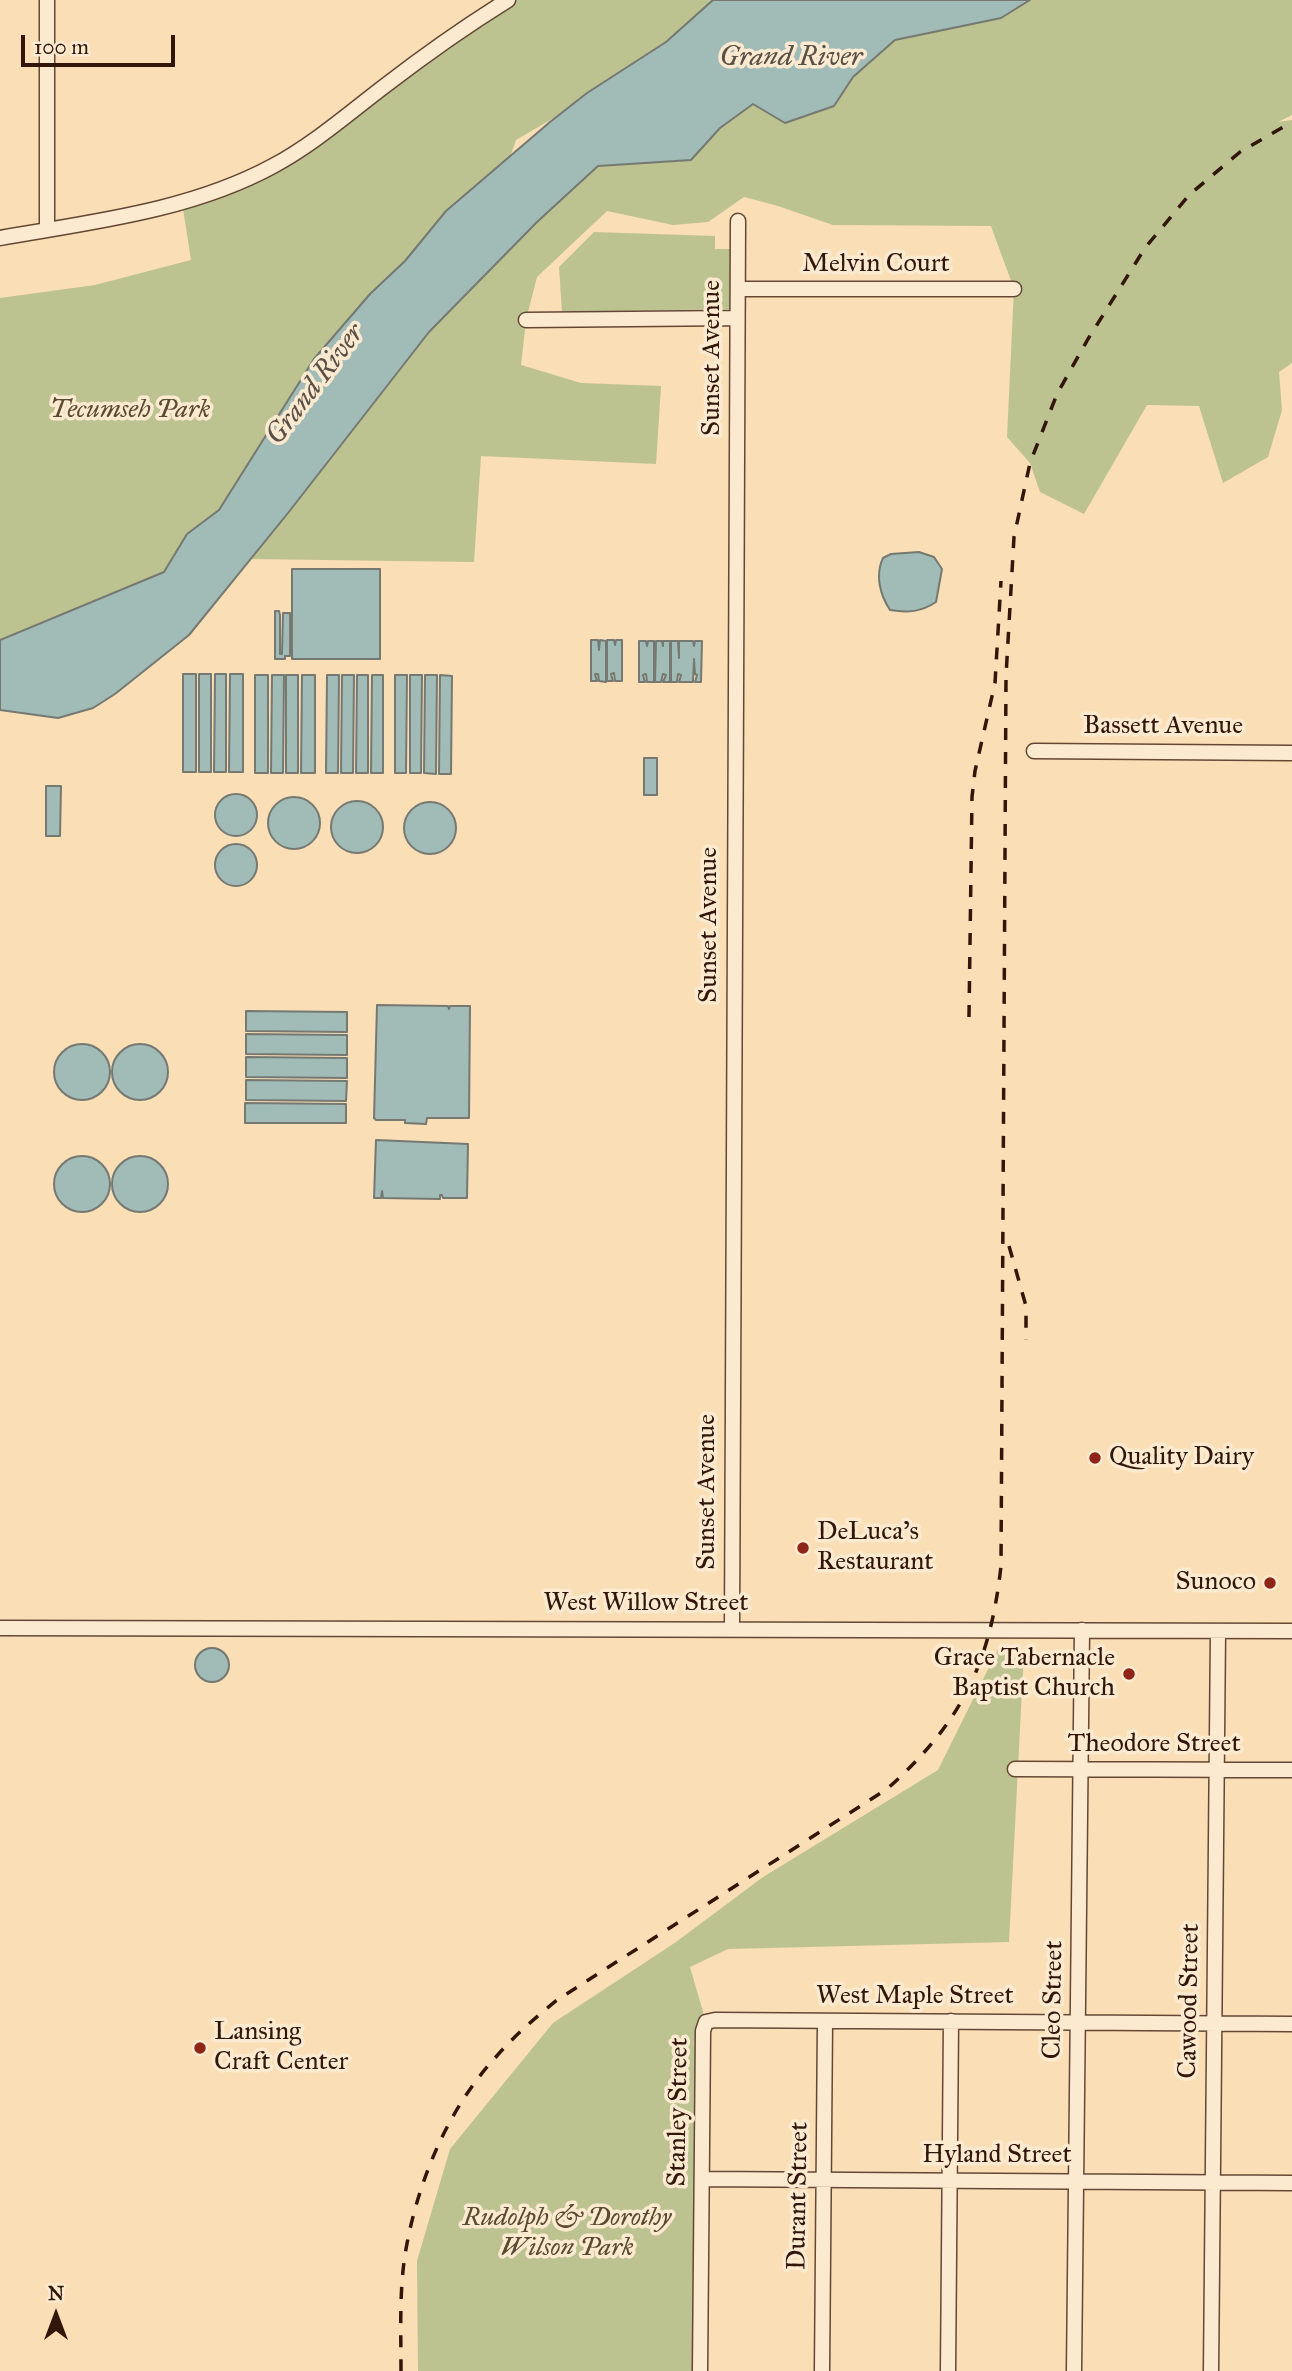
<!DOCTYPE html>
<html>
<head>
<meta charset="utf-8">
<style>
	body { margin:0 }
	#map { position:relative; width:1292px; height:2371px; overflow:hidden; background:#fadeb6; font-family:"IM FELL Great Primer",serif }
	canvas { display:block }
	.north { position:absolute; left:21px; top:2280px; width:70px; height:70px; -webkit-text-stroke:5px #fcead0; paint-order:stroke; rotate:0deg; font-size:19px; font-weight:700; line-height:28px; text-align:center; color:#32160a }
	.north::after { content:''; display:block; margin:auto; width:24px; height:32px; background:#32160a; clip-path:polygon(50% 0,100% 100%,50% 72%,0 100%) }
	.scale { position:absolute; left:21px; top:35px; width:154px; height:32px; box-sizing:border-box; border:4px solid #32160a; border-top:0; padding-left:9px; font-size:21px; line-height:24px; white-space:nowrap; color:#32160a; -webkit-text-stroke:5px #fcead0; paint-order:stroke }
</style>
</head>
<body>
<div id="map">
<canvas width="1292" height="2371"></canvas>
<div class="north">N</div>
<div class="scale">100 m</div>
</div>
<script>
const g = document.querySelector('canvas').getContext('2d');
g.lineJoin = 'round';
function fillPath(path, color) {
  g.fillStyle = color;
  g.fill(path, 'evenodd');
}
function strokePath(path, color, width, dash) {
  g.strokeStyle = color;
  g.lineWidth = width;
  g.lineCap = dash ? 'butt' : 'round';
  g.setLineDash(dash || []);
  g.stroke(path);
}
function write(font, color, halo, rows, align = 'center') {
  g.font = font + ' "IM FELL Great Primer",serif';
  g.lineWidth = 7;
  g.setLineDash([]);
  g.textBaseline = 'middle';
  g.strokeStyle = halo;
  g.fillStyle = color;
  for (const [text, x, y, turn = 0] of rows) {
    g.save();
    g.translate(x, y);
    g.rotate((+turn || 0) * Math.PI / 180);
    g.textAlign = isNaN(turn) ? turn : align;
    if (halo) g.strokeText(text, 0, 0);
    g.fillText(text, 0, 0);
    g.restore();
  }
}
const green = new Path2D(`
	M 508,0 L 735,0 L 624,77 L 516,140 L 499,188 L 219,510 L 187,534 L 164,572 L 0,640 L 0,298 L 95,285 L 191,260 L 182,202 L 270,168 Z
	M 1029,0 L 1292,0 L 1292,115 L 1278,122 L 1292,120 L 1292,363 L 1279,372 L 1282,410 L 1268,457 L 1223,483 L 1199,406 L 1147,405 L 1084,514 L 1040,492 L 1030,463 L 1007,437 L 1014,289 L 991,226 L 833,225 L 778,206 L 744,197 L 708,222 L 673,225 L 607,211 L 537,277 L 526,320 L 521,365 L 581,383 L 661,386 L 656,464 L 481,456 L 474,562 L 249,559 L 288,513 L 429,332 L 537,222 L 598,166 L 691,160 L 720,128 L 753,104 L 785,123 L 834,106 L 853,77 L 895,40 L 1000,18 Z
	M 594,232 L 715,236 L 715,249 L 731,249 L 731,309 L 562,312 L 559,267 Z
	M 998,1649 L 1024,1651 L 1009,1942 L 728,1949 L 690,1967 L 706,2022 L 702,2371 L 418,2371 L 417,2261 L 450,2149 L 553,2023 L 676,1942 L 763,1877 L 938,1770 Z`);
const water = new Path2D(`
	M 713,0 L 1030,0 L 1001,18 L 895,40 L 853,77 L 834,106 L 785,123 L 753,104 L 720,128 L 691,160 L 598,166 L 537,222 L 429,332 L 288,513 L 189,635 L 115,694 L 93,708 L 58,718 L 0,710 L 0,640 L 164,572 L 187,534 L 219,510 L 314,359 L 370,294 L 405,261 L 446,211 L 550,122 L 587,93 L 666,42 Z
	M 919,552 L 934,557 L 942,569 L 936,602 C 921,612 908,613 890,610 C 880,595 875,575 883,558 L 891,554 Z
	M 292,569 L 380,569 L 380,659 L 292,659 Z
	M 275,611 L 279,611 L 280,615 L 280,654 L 282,654 L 283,613 L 290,613 L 290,656 L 285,656 L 285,659 L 275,659 Z
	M 591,640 L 598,640 L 599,650 L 600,640 L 606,641 L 606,682 L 599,681 L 598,674 L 595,674 L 597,681 L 591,681 Z
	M 607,640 L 614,640 L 615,645 L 616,640 L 622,640 L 622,681 L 615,681 L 614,673 L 611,674 L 613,681 L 607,681 Z
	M 639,641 L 646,641 L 647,646 L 648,641 L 654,641 L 654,682 L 647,682 L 646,674 L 643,675 L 645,682 L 639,682 Z
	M 656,641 L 662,641 L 663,646 L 663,641 L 670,641 L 670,682 L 663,682 L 666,675 L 663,674 L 661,682 L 655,682 Z
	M 671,641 L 678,641 L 679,658 L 679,641 L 693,641 L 694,646 L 695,641 L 702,641 L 701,682 L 695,682 L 697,675 L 695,674 L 694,659 L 693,682 L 679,682 L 681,675 L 678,674 L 677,682 L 671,682 Z
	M 183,674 L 196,674 L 196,772 L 183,772 Z
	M 199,674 L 211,674 L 211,772 L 199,772 Z
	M 215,674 L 226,674 L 226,772 L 214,772 Z
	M 230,674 L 243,674 L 243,772 L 229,772 Z
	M 255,675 L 268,675 L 268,773 L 255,773 Z
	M 272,675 L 284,675 L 283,773 L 271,773 Z
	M 286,675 L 298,675 L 298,773 L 286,773 Z
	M 302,675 L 315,675 L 315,773 L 301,773 Z
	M 327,675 L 339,675 L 338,773 L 326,773 Z
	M 342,675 L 354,675 L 353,773 L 341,773 Z
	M 357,675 L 368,675 L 368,773 L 356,773 Z
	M 372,675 L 383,675 L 383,773 L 371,773 Z
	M 395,675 L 407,675 L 406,773 L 395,773 Z
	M 410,675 L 422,675 L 421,773 L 410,773 Z
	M 425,675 L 437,675 L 436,774 L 424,773 Z
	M 440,675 L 452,676 L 451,774 L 439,774 Z
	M 644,758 L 657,758 L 657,795 L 644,795 Z
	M 46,786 L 61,786 L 60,836 L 46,836 Z
	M215 815a21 21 0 1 1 42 0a21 21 0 1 1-42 0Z
	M268 823a26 26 0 1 1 52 0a26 26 0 1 1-52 0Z
	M331 827a26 26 0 1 1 52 0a26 26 0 1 1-52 0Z
	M404 828a26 26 0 1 1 52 0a26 26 0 1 1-52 0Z
	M215 865a21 21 0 1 1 42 0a21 21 0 1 1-42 0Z
	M 377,1005 L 448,1006 L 449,1009 L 450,1006 L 470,1006 L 469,1118 L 427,1118 L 426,1124 L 405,1123 L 405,1120 L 376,1120 L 374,1118 Z
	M 246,1011 L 347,1012 L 347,1032 L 246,1031 Z
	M 246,1034 L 347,1035 L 347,1055 L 246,1054 Z
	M54 1072a28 28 0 1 1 56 0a28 28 0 1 1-56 0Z
	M112 1072a28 28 0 1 1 56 0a28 28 0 1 1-56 0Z
	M 246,1057 L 347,1058 L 347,1078 L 246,1077 Z
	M 246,1080 L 347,1081 L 346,1101 L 246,1100 Z
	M 245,1103 L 346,1104 L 346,1123 L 245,1123 Z
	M 376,1140 L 468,1144 L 467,1198 L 443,1198 L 442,1195 L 440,1195 L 440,1199 L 383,1198 L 382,1191 L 381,1198 L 374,1198 Z
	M112 1184a28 28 0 1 1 56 0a28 28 0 1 1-56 0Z
	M54 1184a28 28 0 1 1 56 0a28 28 0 1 1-56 0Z
	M195 1665a17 17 0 1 1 34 0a17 17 0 1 1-34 0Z`);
const minor = new Path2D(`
	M 47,229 L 47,0
	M 0,238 C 91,222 190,211 273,166 C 314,144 349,113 386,85 C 425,55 466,26 508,0
	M 738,289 L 1014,289
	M 526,320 L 737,318
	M 1034,751 L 1292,753
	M 0,1628 L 1292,1631
	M 732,1629 L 738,221
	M 1015,1769 L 1292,1770
	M 702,2179 L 1292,2183
	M 700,2371 L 703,2031 L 706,2022 L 715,2020 L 1292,2024
	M 822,2371 L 825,2021
	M 948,2371 L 951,2021
	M 1074,2371 L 1082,1630
	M 1211,2371 L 1218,1631`);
const rail = new Path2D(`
	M 969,1017 L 972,797 L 975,771 L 995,683 L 1001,581
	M 1009,1246 L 1026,1306 L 1026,1340
	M 401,2371 C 401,2331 399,2288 406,2249 C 418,2181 448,2109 495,2058 C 514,2036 535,2018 557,2000 L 887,1789 C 961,1723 990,1665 1001,1566 L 1006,676 L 1014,537 L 1030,463 L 1057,394 L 1088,339 L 1145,248 L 1189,195 L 1240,152 L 1292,122`);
const markers = [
	[1095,1458,7,"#8f2418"],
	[803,1548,7,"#8f2418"],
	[1270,1583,7,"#8f2418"],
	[1129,1674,7,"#8f2418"],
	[200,2048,7,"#8f2418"]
];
const streetNames = [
	["Melvin Court",876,265],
	["Sunset Avenue",713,358,-90],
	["Bassett Avenue",1163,727],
	["Sunset Avenue",710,925,-90],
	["Sunset Avenue",708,1492,-90],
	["West Willow Street",646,1604],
	["Theodore Street",1154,1745],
	["West Maple Street",915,1997],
	["Cleo Street",1054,2000,-89],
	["Cawood Street",1190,2001,-89],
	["Stanley Street",679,2112,-89],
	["Hyland Street",997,2156],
	["Durant Street",799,2196,-89]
];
const parkNames = [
	["Tecumseh Park",130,411],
	["Rudolph & Dorothy",567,2219],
	["Wilson Park",567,2249]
];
const poiNames = [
	["Quality Dairy",1109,1458],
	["DeLuca's",817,1533],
	["Restaurant",817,1563],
	["Sunoco",1256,1583,"right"],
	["Grace Tabernacle",1115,1659,"right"],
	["Baptist Church",1115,1689,"right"],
	["Lansing",214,2033],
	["Craft Center",214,2063]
];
const waterNames = [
	["Grand River",791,58],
	["Grand River",316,385,-53]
];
fillPath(green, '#bcc290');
fillPath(water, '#a1bbb7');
strokePath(water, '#757972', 2);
strokePath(minor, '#644835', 17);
strokePath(minor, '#fcead0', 14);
strokePath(rail, '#32160a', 3.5, [12, 12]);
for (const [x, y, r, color] of markers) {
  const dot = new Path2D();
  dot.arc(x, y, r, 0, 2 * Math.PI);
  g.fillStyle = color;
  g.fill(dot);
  strokePath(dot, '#fcead0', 2.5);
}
write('26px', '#32160a', '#fcead0', streetNames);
write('italic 26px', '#5b4a32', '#fcead0', parkNames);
write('26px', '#32160a', '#fcead0', poiNames, 'left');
write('italic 28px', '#595047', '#fcead0', waterNames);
</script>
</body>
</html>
